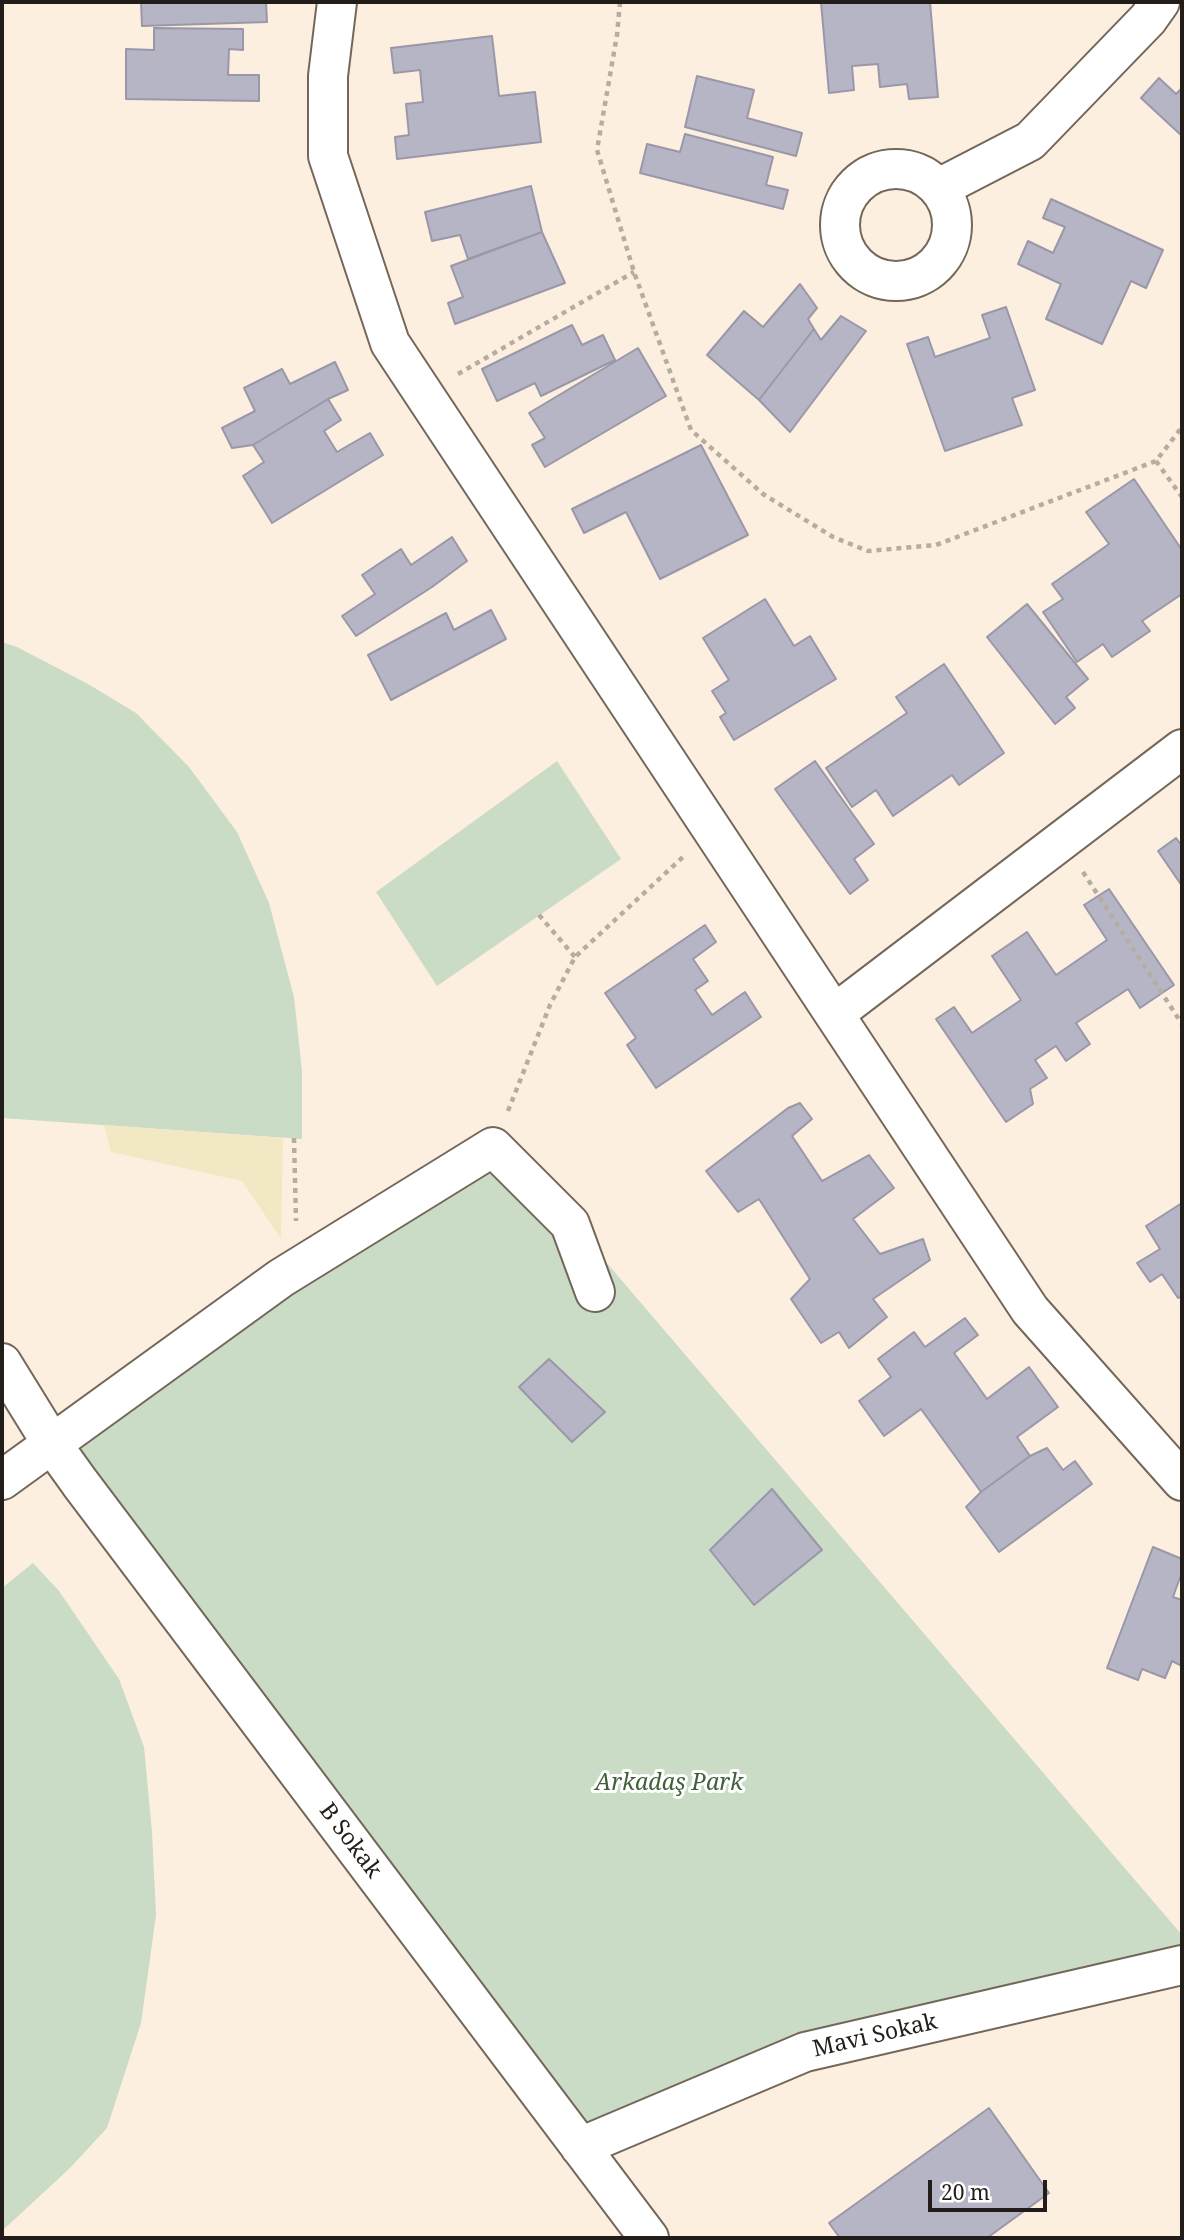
<!DOCTYPE html>
<html>
<head>
<meta charset="utf-8">
<style>
	body { margin:0 }
	#map { position:relative; width:1184px; height:2240px; overflow:hidden; background:#fdefe0; font-family:"Noto Serif",serif }
	canvas { display:block }
	.frame { position:absolute; inset:0; border:4px solid #221d18; pointer-events:none }
	.scale { position:absolute; left:928px; top:2180px; width:119px; height:32px; box-sizing:border-box; border:4px solid #221d18; border-top:0; padding-left:9px; font-size:21px; line-height:24px; white-space:nowrap; color:#221d18; -webkit-text-stroke:5px #fff; paint-order:stroke }
</style>
</head>
<body>
<div id="map">
<canvas width="1184" height="2240"></canvas>
<div class="frame"></div>
<div class="scale">20 m</div>
</div>
<script>
const g = document.querySelector('canvas').getContext('2d');
g.lineJoin = 'round';
function fillPath(path, color) {
  g.fillStyle = color;
  g.fill(path, 'evenodd');
}
function strokePath(path, color, width, dash) {
  g.strokeStyle = color;
  g.lineWidth = width;
  g.lineCap = dash ? 'butt' : 'round';
  g.setLineDash(dash || []);
  g.stroke(path);
}
function write(font, color, halo, rows, align = 'center') {
  g.font = font + ' "Noto Serif",serif';
  g.lineWidth = 6;
  g.setLineDash([]);
  g.textBaseline = 'middle';
  g.strokeStyle = halo;
  g.fillStyle = color;
  for (const [text, x, y, turn = 0] of rows) {
    g.save();
    g.translate(x, y);
    g.rotate((+turn || 0) * Math.PI / 180);
    g.textAlign = isNaN(turn) ? turn : align;
    if (halo) g.strokeText(text, 0, 0);
    g.fillText(text, 0, 0);
    g.restore();
  }
}
const green = new Path2D(`
	M 2,642 L 17,647 L 88,684 L 136,713 L 189,767 L 237,832 L 269,903 L 294,997 L 302,1071 L 302,1139 L 2,1118 Z
	M 557,761 L 621,859 L 437,986 L 376,892 Z
	M 493,1147 L 522,1164 L 1182,1935 L 1182,1964 L 793,2045 L 580,2147 L 53,1444 Z
	M 33,1563 L 59,1591 L 119,1679 L 144,1747 L 152,1832 L 156,1915 L 141,2023 L 107,2128 L 70,2168 L 2,2231 L 2,1588 Z`);
const sand = new Path2D(`
	M 104,1125 L 283,1138 L 281,1239 L 242,1181 L 111,1152 Z`);
const building = new Path2D(`
	M 141,2 L 266,2 L 267,22 L 142,26 Z
	M 821,2 L 930,2 L 938,97 L 909,99 L 907,84 L 880,87 L 878,64 L 852,66 L 854,90 L 829,93 Z
	M 154,28 L 243,29 L 243,50 L 229,49 L 228,75 L 259,75 L 259,101 L 126,99 L 126,49 L 154,50 Z
	M 492,36 L 499,96 L 535,92 L 541,142 L 397,159 L 395,137 L 409,135 L 406,104 L 423,102 L 420,70 L 394,73 L 391,48 Z
	M 697,76 L 754,90 L 747,118 L 802,133 L 796,156 L 685,127 Z
	M 1159,78 L 1176,94 L 1182,88 L 1182,136 L 1141,98 Z
	M 685,134 L 773,157 L 766,185 L 788,190 L 783,209 L 640,173 L 647,144 L 680,152 Z
	M 531,186 L 542,232 L 468,259 L 460,235 L 432,241 L 425,212 Z
	M 1051,199 L 1163,250 L 1146,288 L 1131,281 L 1102,344 L 1046,319 L 1061,284 L 1018,264 L 1028,241 L 1053,253 L 1065,227 L 1043,218 Z
	M 542,232 L 565,283 L 455,324 L 448,303 L 463,297 L 451,266 Z
	M 800,284 L 817,308 L 808,319 L 814,329 L 759,400 L 707,355 L 744,311 L 763,327 Z
	M 1006,307 L 1035,390 L 1012,398 L 1022,425 L 945,451 L 907,344 L 928,337 L 935,357 L 990,338 L 982,315 Z
	M 841,316 L 866,331 L 790,432 L 759,400 L 814,329 L 821,340 Z
	M 572,325 L 582,345 L 603,335 L 615,360 L 541,396 L 535,383 L 497,401 L 482,369 Z
	M 638,348 L 666,396 L 545,467 L 532,445 L 545,438 L 529,413 Z
	M 335,362 L 348,390 L 328,399 L 253,445 L 232,448 L 222,428 L 255,411 L 244,388 L 282,369 L 290,384 Z
	M 328,399 L 341,420 L 324,431 L 337,452 L 370,433 L 383,455 L 272,523 L 243,476 L 264,462 L 253,445 Z
	M 701,445 L 748,535 L 660,579 L 626,512 L 584,533 L 572,509 Z
	M 1134,479 L 1182,550 L 1182,594 L 1142,621 L 1150,631 L 1112,657 L 1103,644 L 1077,662 L 1043,612 L 1063,599 L 1052,584 L 1109,544 L 1086,512 Z
	M 452,537 L 467,561 L 432,587 L 356,636 L 342,616 L 375,594 L 362,575 L 401,549 L 411,565 Z
	M 765,599 L 794,646 L 810,636 L 836,679 L 734,740 L 720,717 L 726,713 L 712,691 L 729,680 L 703,638 Z
	M 1027,604 L 1088,679 L 1066,697 L 1075,708 L 1055,724 L 987,637 Z
	M 491,610 L 506,639 L 391,700 L 368,655 L 446,613 L 454,630 Z
	M 944,664 L 1004,753 L 959,785 L 952,775 L 893,816 L 876,790 L 852,807 L 826,768 L 907,713 L 896,697 Z
	M 815,761 L 874,844 L 854,859 L 868,880 L 850,894 L 775,789 Z
	M 1176,838 L 1182,846 L 1182,886 L 1158,851 Z
	M 1109,889 L 1174,985 L 1140,1008 L 1128,989 L 1076,1023 L 1090,1044 L 1066,1061 L 1056,1046 L 1035,1060 L 1047,1078 L 1030,1089 L 1033,1104 L 1006,1122 L 936,1019 L 954,1007 L 972,1033 L 1021,1000 L 992,956 L 1027,932 L 1056,975 L 1107,940 L 1084,905 Z
	M 705,925 L 716,942 L 693,959 L 708,981 L 695,990 L 712,1015 L 745,992 L 761,1017 L 656,1088 L 627,1045 L 636,1038 L 605,993 Z
	M 800,1103 L 812,1119 L 792,1136 L 822,1181 L 869,1155 L 894,1188 L 853,1219 L 880,1254 L 923,1239 L 930,1260 L 873,1299 L 887,1317 L 849,1348 L 839,1332 L 821,1343 L 791,1299 L 810,1279 L 759,1199 L 738,1212 L 706,1171 L 788,1108 Z
	M 1182,1203 L 1182,1296 L 1178,1298 L 1162,1274 L 1150,1282 L 1137,1263 L 1160,1249 L 1146,1226 Z
	M 965,1318 L 978,1335 L 954,1353 L 987,1399 L 1029,1367 L 1058,1407 L 1017,1437 L 1030,1456 L 981,1492 L 921,1409 L 884,1436 L 859,1401 L 891,1377 L 878,1359 L 914,1332 L 925,1347 Z
	M 549,1359 L 605,1412 L 572,1442 L 519,1387 Z
	M 1047,1448 L 1063,1470 L 1075,1461 L 1092,1484 L 999,1552 L 966,1507 L 981,1492 L 1030,1456 Z
	M 772,1489 L 822,1550 L 754,1605 L 710,1550 Z
	M 1153,1547 L 1182,1559 L 1182,1572 L 1173,1597 L 1182,1600 L 1182,1666 L 1172,1661 L 1165,1678 L 1142,1669 L 1138,1680 L 1107,1668 Z
	M 989,2108 L 1049,2193 L 987,2238 L 840,2238 L 829,2223 Z`);
const path = new Path2D(`
	M 620,2 L 617,35 L 597,150 L 634,272 L 691,430 L 763,494 L 833,537 L 868,551 L 936,545 L 1156,461 L 1182,427
	M 458,374 L 634,272
	M 1156,461 L 1182,497
	M 1083,872 L 1182,1024
	M 539,915 L 575,957
	M 508,1111 L 550,1005 L 575,957 L 684,856
	M 294,1138 L 296,1221`);
const minor = new Path2D(`
	M 337,2 L 328,76 L 328,156 L 390,343 L 1030,1310 L 1182,1481
	M840 225a56 56 0 1 1 112 0a56 56 0 1 1-112 0Z
	M 939,188 L 1030,141 L 1148,19 L 1160,2
	M 834,1014 L 1182,749
	M 2,1363 L 52,1444 L 80,1483 L 649,2238
	M 2,1480 L 281,1278 L 493,1147 L 570,1224 L 595,1292
	M 580,2147 L 805,2052 L 1182,1965`);
const parkNames = [
	["Arkadaş Park",669,1783]
];
const streetNames = [
	["B Sokak",350,1841,53],
	["Mavi Sokak",875,2036,-13]
];
fillPath(green, '#cadbc6');
fillPath(sand, '#f2e8c3');
fillPath(building, '#b6b5c6');
strokePath(building, '#9997a8', 2);
strokePath(minor, '#73675a', 42);
strokePath(path, '#b7aca0', 4.5, [5, 5]);
strokePath(minor, '#fff', 38);
write('italic 23px', '#3f6039', '#fff', parkNames);
write('23px', '#221d18', '#fff', streetNames);
</script>
</body>
</html>
